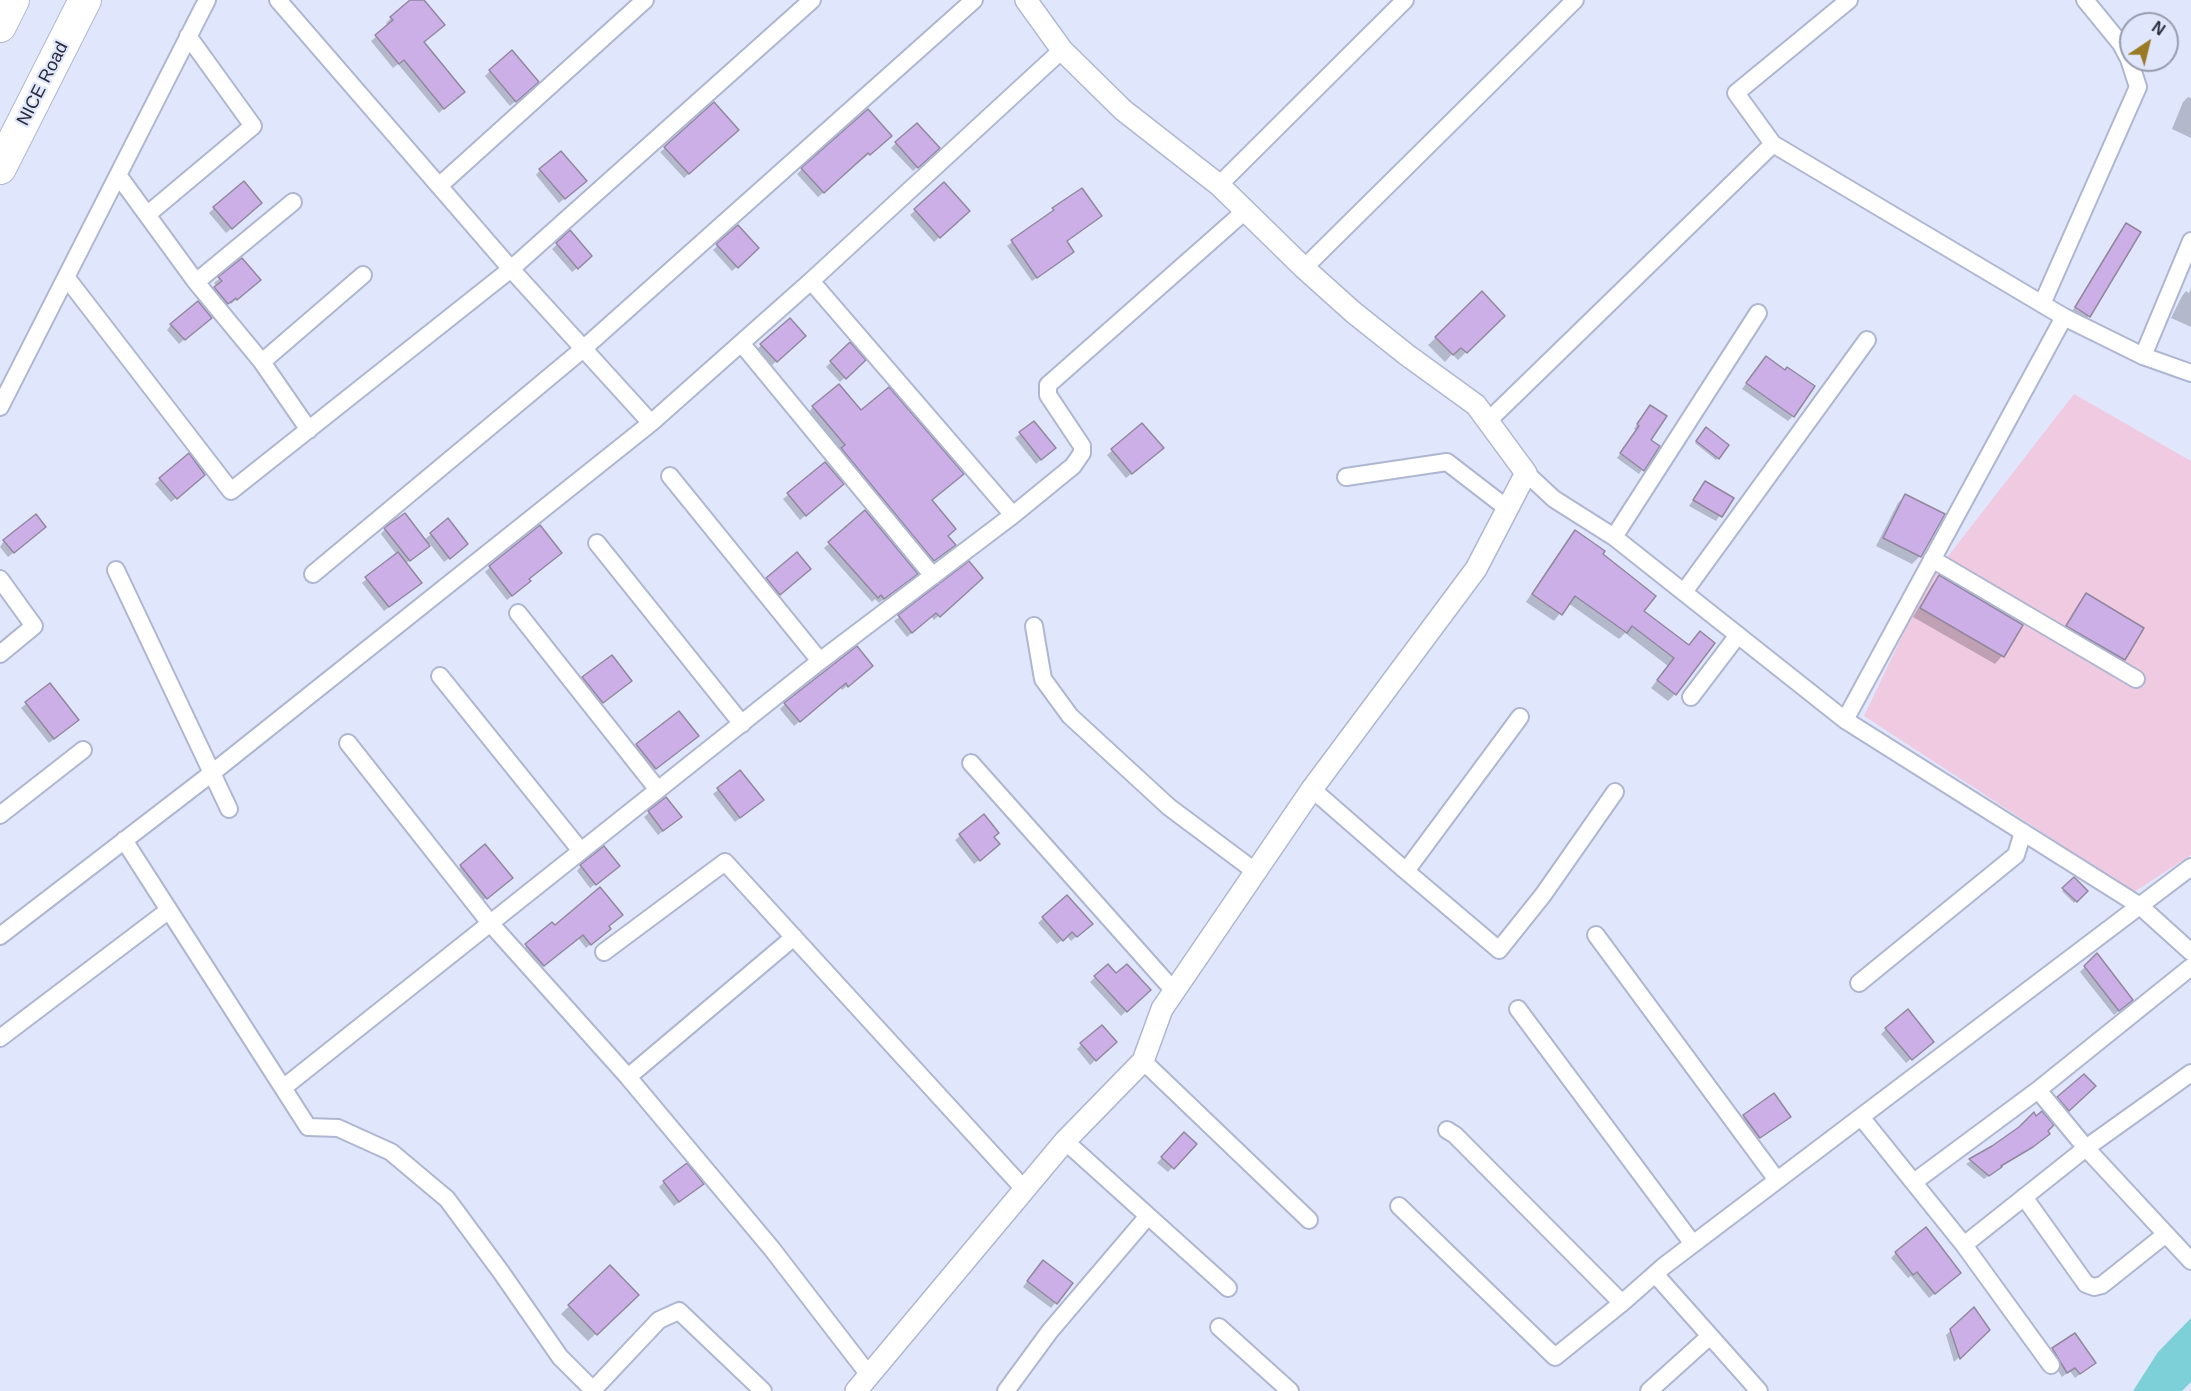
<!DOCTYPE html>
<html>
<head>
<meta charset="utf-8">
<style>
	body { margin:0 }
	#map { position:relative; width:2191px; height:1391px; overflow:hidden; background:#e0e7fd; font-family:Arial,sans-serif }
	canvas { display:block }
	.north { position:absolute; left:2119px; top:12px; width:60px; height:60px; box-sizing:border-box; background:#e0e7fd; border:2px solid #979cae; border-radius:50%; rotate:35deg; font-size:16px; font-weight:700; line-height:24px; text-align:center; color:#292c37 }
	.north::after { content:''; display:block; margin:auto; width:21px; height:27px; background:#9b7a25; clip-path:polygon(50% 0,100% 100%,50% 72%,0 100%) }
</style>
</head>
<body>
<div id="map">
<canvas width="2191" height="1391"></canvas>
<div class="north">N</div>
</div>
<script>
const g = document.querySelector('canvas').getContext('2d');
g.lineJoin = 'round';
function fillPath(path, color) {
  g.fillStyle = color;
  g.fill(path, 'evenodd');
}
function strokePath(path, color, width, dash) {
  g.strokeStyle = color;
  g.lineWidth = width;
  g.lineCap = dash ? 'butt' : 'round';
  g.setLineDash(dash || []);
  g.stroke(path);
}
function write(font, color, halo, rows, align = 'center') {
  g.font = font + ' Arial,sans-serif';
  g.lineWidth = 4.5;
  g.setLineDash([]);
  g.textBaseline = 'middle';
  g.strokeStyle = halo;
  g.fillStyle = color;
  for (const [text, x, y, turn = 0] of rows) {
    g.save();
    g.translate(x, y);
    g.rotate((+turn || 0) * Math.PI / 180);
    g.textAlign = isNaN(turn) ? turn : align;
    if (halo) g.strokeText(text, 0, 0);
    g.fillText(text, 0, 0);
    g.restore();
  }
}
const green = new Path2D(`
	M 2074,394 L 2191,461 L 2191,855 L 2134,892 L 1864,716 L 1928,582 Z`);
const water = new Path2D(`
	M 2191,1318 L 2191,1382 L 2182,1391 L 2133,1391 L 2158,1352 Z`);
const shadow = new Path2D(`
	M 413,0 L 422,0 L 422,43 L 458,96 L 439,113 L 398,64 L 393,68 L 371,41 L 389,26 L 386,23 L 391,18 Z
	M 490,71 L 537,82 L 510,106 L 485,76 Z
	M 2188,97 L 2191,98 L 2191,138 L 2172,129 L 2183,102 Z
	M 737,130 L 684,178 L 660,152 L 665,148 Z
	M 890,136 L 818,197 L 797,174 L 802,169 Z
	M 896,143 L 938,148 L 913,171 L 891,148 Z
	M 540,170 L 580,186 L 559,203 L 536,175 Z
	M 944,184 L 968,211 L 934,242 L 910,215 Z
	M 1081,190 L 1100,216 L 1066,242 L 1068,256 L 1032,281 L 1007,246 Z
	M 214,208 L 256,208 L 226,233 L 209,213 Z
	M 2126,225 L 2089,316 L 2084,321 L 2071,313 L 2121,230 Z
	M 570,232 L 586,261 L 572,272 L 552,249 Z
	M 718,245 L 752,253 L 732,271 L 713,250 Z
	M 242,260 L 254,285 L 231,304 L 230,302 L 222,308 L 210,293 L 217,287 L 214,283 Z
	M 2191,288 L 2191,327 L 2171,318 L 2182,296 L 2186,291 L 2189,293 Z
	M 1482,294 L 1503,316 L 1458,360 L 1452,354 L 1445,362 L 1428,345 Z
	M 790,320 L 799,341 L 771,366 L 756,350 Z
	M 205,323 L 179,344 L 167,330 L 171,325 Z
	M 850,344 L 864,360 L 840,382 L 826,367 Z
	M 1761,363 L 1785,371 L 1793,416 L 1788,421 L 1742,389 Z
	M 813,407 L 861,412 L 931,501 L 946,537 L 949,550 L 929,565 L 837,454 L 841,450 L 809,412 Z
	M 1646,411 L 1649,440 L 1658,446 L 1639,474 L 1617,458 L 1637,431 L 1634,429 Z
	M 1034,423 L 1054,448 L 1036,464 L 1015,438 Z
	M 1142,425 L 1157,453 L 1126,478 L 1107,455 Z
	M 1705,431 L 1718,458 L 1716,460 L 1695,443 Z
	M 825,464 L 837,489 L 800,520 L 783,499 Z
	M 160,479 L 198,480 L 171,502 L 155,484 Z
	M 1705,483 L 1732,498 L 1716,521 L 1689,506 Z
	M 1905,496 L 1920,556 L 1912,564 L 1876,546 L 1898,503 Z
	M 865,513 L 911,579 L 879,603 L 875,599 L 872,602 L 824,548 Z
	M 448,520 L 461,549 L 444,562 L 430,544 L 405,564 L 415,587 L 384,611 L 362,583 L 397,555 L 381,534 L 385,529 L 424,540 Z
	M 39,532 L 8,557 L 0,547 L 4,541 Z
	M 1575,532 L 1642,611 L 1688,646 L 1700,633 L 1675,694 L 1668,701 L 1651,688 L 1668,666 L 1625,633 L 1619,639 L 1568,603 L 1554,621 L 1526,602 L 1568,539 Z
	M 969,563 L 976,582 L 934,620 L 931,616 L 907,637 L 894,621 Z
	M 490,567 L 528,579 L 524,586 L 507,600 L 485,572 Z
	M 804,573 L 774,599 L 762,584 L 767,579 Z
	M 1939,577 L 2021,625 L 2002,656 L 1995,664 L 1913,617 L 1932,585 Z
	M 2086,595 L 2142,629 L 2123,659 L 2116,667 L 2060,634 L 2079,603 Z
	M 866,671 L 842,690 L 840,687 L 794,726 L 780,709 L 785,704 Z
	M 583,679 L 625,685 L 597,707 L 578,683 Z
	M 49,685 L 72,725 L 49,743 L 21,708 Z
	M 692,741 L 650,773 L 632,750 L 637,745 Z
	M 740,772 L 757,805 L 735,822 L 713,794 Z
	M 665,799 L 675,822 L 658,835 L 644,817 Z
	M 984,816 L 993,837 L 994,849 L 974,864 L 955,840 Z
	M 485,846 L 506,882 L 481,902 L 456,871 Z
	M 581,866 L 613,871 L 590,888 L 577,871 Z
	M 2074,879 L 2086,891 L 2074,903 L 2062,891 Z
	M 1067,897 L 1086,928 L 1071,941 L 1067,936 L 1057,944 L 1038,923 Z
	M 554,927 L 607,927 L 604,933 L 586,948 L 578,938 L 538,970 L 521,950 Z
	M 2097,955 L 2126,1005 L 2114,1015 L 2080,972 Z
	M 1107,966 L 1116,975 L 1149,990 L 1121,1016 L 1090,982 Z
	M 1886,1029 L 1927,1046 L 1906,1063 L 1881,1034 Z
	M 1081,1045 L 1110,1047 L 1090,1065 L 1077,1049 Z
	M 2094,1086 L 2063,1115 L 2054,1103 L 2058,1098 Z
	M 1744,1116 L 1784,1121 L 1754,1142 L 1739,1121 Z
	M 1184,1134 L 1195,1144 L 1168,1172 L 1157,1163 Z
	M 2044,1137 L 2027,1151 L 2000,1167 L 1984,1179 L 1966,1164 L 1993,1147 Z
	M 664,1182 L 697,1189 L 674,1206 L 659,1187 Z
	M 1896,1253 L 1954,1278 L 1929,1298 L 1911,1276 L 1908,1278 L 1891,1258 Z
	M 610,1267 L 637,1295 L 588,1341 L 561,1314 Z
	M 1038,1267 L 1071,1283 L 1051,1308 L 1023,1287 Z
	M 1951,1330 L 1988,1330 L 1954,1362 L 1946,1335 Z
	M 2074,1335 L 2094,1363 L 2075,1378 L 2070,1371 L 2062,1377 L 2048,1355 Z`);
const building = new Path2D(`
	M 410,0 L 424,0 L 445,25 L 424,42 L 465,92 L 444,109 L 404,60 L 399,64 L 375,35 L 393,20 L 390,17 Z
	M 512,50 L 539,82 L 516,102 L 489,70 Z
	M 714,102 L 739,130 L 689,174 L 664,147 Z
	M 868,109 L 892,136 L 870,155 L 868,153 L 824,193 L 801,168 Z
	M 917,123 L 940,148 L 918,168 L 895,142 Z
	M 561,151 L 587,181 L 565,199 L 539,169 Z
	M 244,181 L 262,203 L 232,229 L 213,207 Z
	M 944,182 L 970,211 L 940,238 L 914,209 Z
	M 1082,188 L 1102,216 L 1067,241 L 1074,252 L 1037,278 L 1011,240 L 1054,210 L 1052,208 Z
	M 2126,223 L 2141,232 L 2090,317 L 2075,307 Z
	M 738,225 L 759,248 L 738,268 L 716,244 Z
	M 570,230 L 592,256 L 578,269 L 556,243 Z
	M 242,258 L 261,280 L 237,300 L 236,298 L 228,304 L 214,287 L 222,281 L 218,277 Z
	M 1482,291 L 1505,316 L 1467,353 L 1461,348 L 1453,355 L 1435,337 Z
	M 198,301 L 212,318 L 185,340 L 170,324 Z
	M 790,318 L 806,336 L 777,362 L 760,344 Z
	M 850,342 L 866,360 L 846,379 L 830,361 Z
	M 1766,356 L 1785,370 L 1787,367 L 1815,386 L 1794,417 L 1746,383 Z
	M 839,384 L 861,410 L 889,387 L 964,474 L 932,500 L 956,529 L 948,536 L 956,545 L 934,561 L 841,448 L 845,445 L 812,406 Z
	M 1650,405 L 1667,416 L 1651,440 L 1660,446 L 1644,471 L 1620,453 L 1639,426 L 1637,424 Z
	M 1034,421 L 1056,448 L 1041,460 L 1019,432 Z
	M 1142,423 L 1164,448 L 1132,474 L 1111,449 Z
	M 1706,427 L 1729,445 L 1719,459 L 1696,441 Z
	M 189,453 L 205,475 L 177,499 L 159,478 Z
	M 825,462 L 844,484 L 806,516 L 787,493 Z
	M 1705,481 L 1734,498 L 1722,517 L 1693,500 Z
	M 1905,494 L 1945,514 L 1921,557 L 1883,538 Z
	M 865,510 L 918,574 L 884,599 L 881,595 L 878,598 L 828,542 Z
	M 405,513 L 430,546 L 410,561 L 384,528 Z
	M 36,514 L 46,527 L 14,553 L 3,540 Z
	M 448,518 L 468,544 L 450,559 L 430,533 Z
	M 540,525 L 562,553 L 529,579 L 531,581 L 512,596 L 489,566 Z
	M 1575,530 L 1605,551 L 1603,554 L 1656,596 L 1644,611 L 1689,645 L 1700,631 L 1715,643 L 1676,695 L 1657,680 L 1674,658 L 1632,626 L 1627,633 L 1575,596 L 1562,615 L 1532,594 Z
	M 398,552 L 422,583 L 389,607 L 365,577 Z
	M 797,552 L 811,569 L 780,595 L 766,578 Z
	M 969,561 L 983,578 L 940,617 L 936,613 L 912,633 L 898,615 Z
	M 1939,575 L 2023,625 L 2004,657 L 1920,608 Z
	M 2086,593 L 2144,628 L 2125,660 L 2066,626 Z
	M 857,646 L 873,666 L 848,687 L 846,683 L 800,722 L 784,703 Z
	M 612,655 L 632,681 L 603,703 L 582,677 Z
	M 50,683 L 79,720 L 54,739 L 25,702 Z
	M 679,711 L 699,736 L 656,769 L 636,744 Z
	M 740,770 L 764,800 L 740,818 L 717,788 Z
	M 666,797 L 682,817 L 663,831 L 648,811 Z
	M 984,814 L 999,833 L 994,837 L 1000,844 L 980,861 L 959,834 Z
	M 485,844 L 513,878 L 487,899 L 460,865 Z
	M 604,846 L 620,866 L 596,885 L 580,865 Z
	M 2074,877 L 2088,891 L 2077,902 L 2062,888 Z
	M 600,887 L 623,915 L 609,926 L 611,929 L 591,945 L 583,935 L 544,966 L 525,944 L 552,922 L 555,925 Z
	M 1067,895 L 1093,924 L 1077,937 L 1072,932 L 1063,941 L 1042,917 Z
	M 2097,953 L 2133,1000 L 2119,1011 L 2084,966 Z
	M 1108,964 L 1116,973 L 1127,964 L 1151,990 L 1127,1012 L 1094,976 Z
	M 1908,1009 L 1934,1042 L 1912,1060 L 1885,1028 Z
	M 1102,1025 L 1117,1042 L 1096,1061 L 1080,1043 Z
	M 2084,1074 L 2096,1086 L 2069,1111 L 2057,1097 Z
	M 1774,1093 L 1791,1117 L 1760,1138 L 1743,1115 Z
	M 2042,1111 L 2054,1125 L 2048,1131 L 2050,1134 L 2033,1147 L 2001,1166 L 2002,1167 L 1989,1176 L 1969,1159 L 1992,1146 L 2019,1127 L 2034,1112 L 2036,1116 Z
	M 1184,1132 L 1197,1144 L 1174,1169 L 1161,1157 Z
	M 687,1163 L 704,1184 L 679,1202 L 663,1181 Z
	M 1926,1227 L 1961,1273 L 1935,1294 L 1917,1272 L 1913,1275 L 1895,1252 Z
	M 1043,1260 L 1073,1283 L 1057,1304 L 1027,1281 Z
	M 610,1265 L 639,1295 L 597,1335 L 568,1305 Z
	M 1974,1307 L 1990,1330 L 1960,1359 L 1950,1329 Z
	M 2075,1333 L 2096,1363 L 2080,1374 L 2075,1368 L 2067,1373 L 2052,1348 Z`);
const minor = new Path2D(`
	M 278,0 L 511,269 L 651,423
	M 1773,144 L 1736,93 L 1849,0
	M 118,175 L 196,282 L 262,362 L 309,430
	M 1219,185 L 1405,0
	M 439,186 L 645,0
	M 148,214 L 253,126 L 188,36
	M 1304,268 L 1575,0
	M 66,277 L 231,491 L 511,269 L 812,0
	M 811,281 L 1062,50
	M 196,282 L 293,202
	M 2042,304 L 2138,87 L 2129,59 L 2121,44 L 2085,0
	M 741,343 L 933,576
	M 2143,356 L 2191,241
	M 262,362 L 363,275
	M 0,407 L 207,0
	M 1488,421 L 1773,144 L 2064,317 L 2143,356 L 2191,373
	M 1526,473 L 1554,499 L 1614,537 L 1845,720 L 2140,906 L 2191,952
	M 670,476 L 820,661
	M 1346,477 L 1447,462 L 1508,509
	M 1614,537 L 1758,313
	M 597,543 L 742,724
	M 1932,559 L 2136,679
	M 116,570 L 229,809
	M 313,574 L 583,349 L 974,0
	M 0,579 L 34,626 L 0,654
	M 1684,592 L 1867,340
	M 518,613 L 658,790
	M 1034,626 L 1043,679 L 1070,716 L 1169,807 L 1256,872
	M 440,676 L 581,851
	M 1691,697 L 1738,635
	M 1845,720 L 2064,317
	M 348,743 L 490,923 L 628,1077 L 772,1249 L 869,1375
	M 971,763 L 1174,991
	M 1312,789 L 1406,871 L 1520,717
	M 0,815 L 83,750
	M 124,840 L 308,1127 L 338,1128 L 391,1152 L 447,1199 L 501,1272 L 560,1357 L 594,1391
	M 1406,871 L 1499,950 L 1543,895 L 1615,792
	M 1596,935 L 1777,1180
	M 0,936 L 212,773 L 651,423 L 811,281 L 1013,515
	M 604,952 L 725,862 L 1025,1190
	M 1859,983 L 2016,855 L 2023,832
	M 1518,1009 L 1693,1244
	M 0,1038 L 169,910
	M 1143,1061 L 1309,1220
	M 628,1077 L 794,937
	M 283,1088 L 820,661 L 1013,515 L 1073,466 L 1082,453 L 1082,446 L 1048,395 L 1048,385 L 1245,211
	M 2038,1090 L 2086,1148 L 2191,1261
	M 1861,1117 L 1964,1245 L 2086,1148 L 2191,1073
	M 1447,1130 L 1455,1135 L 1622,1303 L 1664,1266 L 2191,867
	M 1065,1141 L 1228,1288
	M 1914,1182 L 2038,1090 L 2191,967
	M 2024,1197 L 2086,1284 L 2094,1287 L 2102,1285 L 2166,1234
	M 1399,1206 L 1555,1357 L 1622,1303
	M 1964,1245 L 2051,1365
	M 1655,1274 L 1759,1391
	M 1219,1327 L 1290,1391
	M 593,1390 L 659,1320 L 679,1311 L 763,1391
	M 1006,1391 L 1050,1331 L 1148,1216
	M 1649,1391 L 1710,1336`);
const tertiary = new Path2D(`
	M 856,1391 L 1065,1141 L 1143,1061 L 1162,1009 L 1312,789 L 1476,569 L 1526,473 L 1476,405 L 1407,355 L 1353,312 L 1304,268 L 1219,185 L 1123,110 L 1062,50 L 1026,0`);
const motorway = new Path2D(`
	M 0,26 L 13,0
	M 0,168 L 85,0`);
const streetNames = [
	["NICE Road",43,84,-63]
];
fillPath(green, '#f0cae0');
fillPath(water, '#7ed0d8');
fillPath(shadow, '#0003');
fillPath(building, '#cbafe6');
strokePath(building, '#9387a0', 1.5);
strokePath(minor, '#aeb6d1', 20);
strokePath(tertiary, '#aeb6d1', 24);
strokePath(motorway, '#aeb6d1', 34);
strokePath(minor, '#fff', 16);
strokePath(tertiary, '#fff', 21);
strokePath(motorway, '#fff', 32);
write('18px', '#292c37', '#e0e7fd', streetNames);
</script>
</body>
</html>
